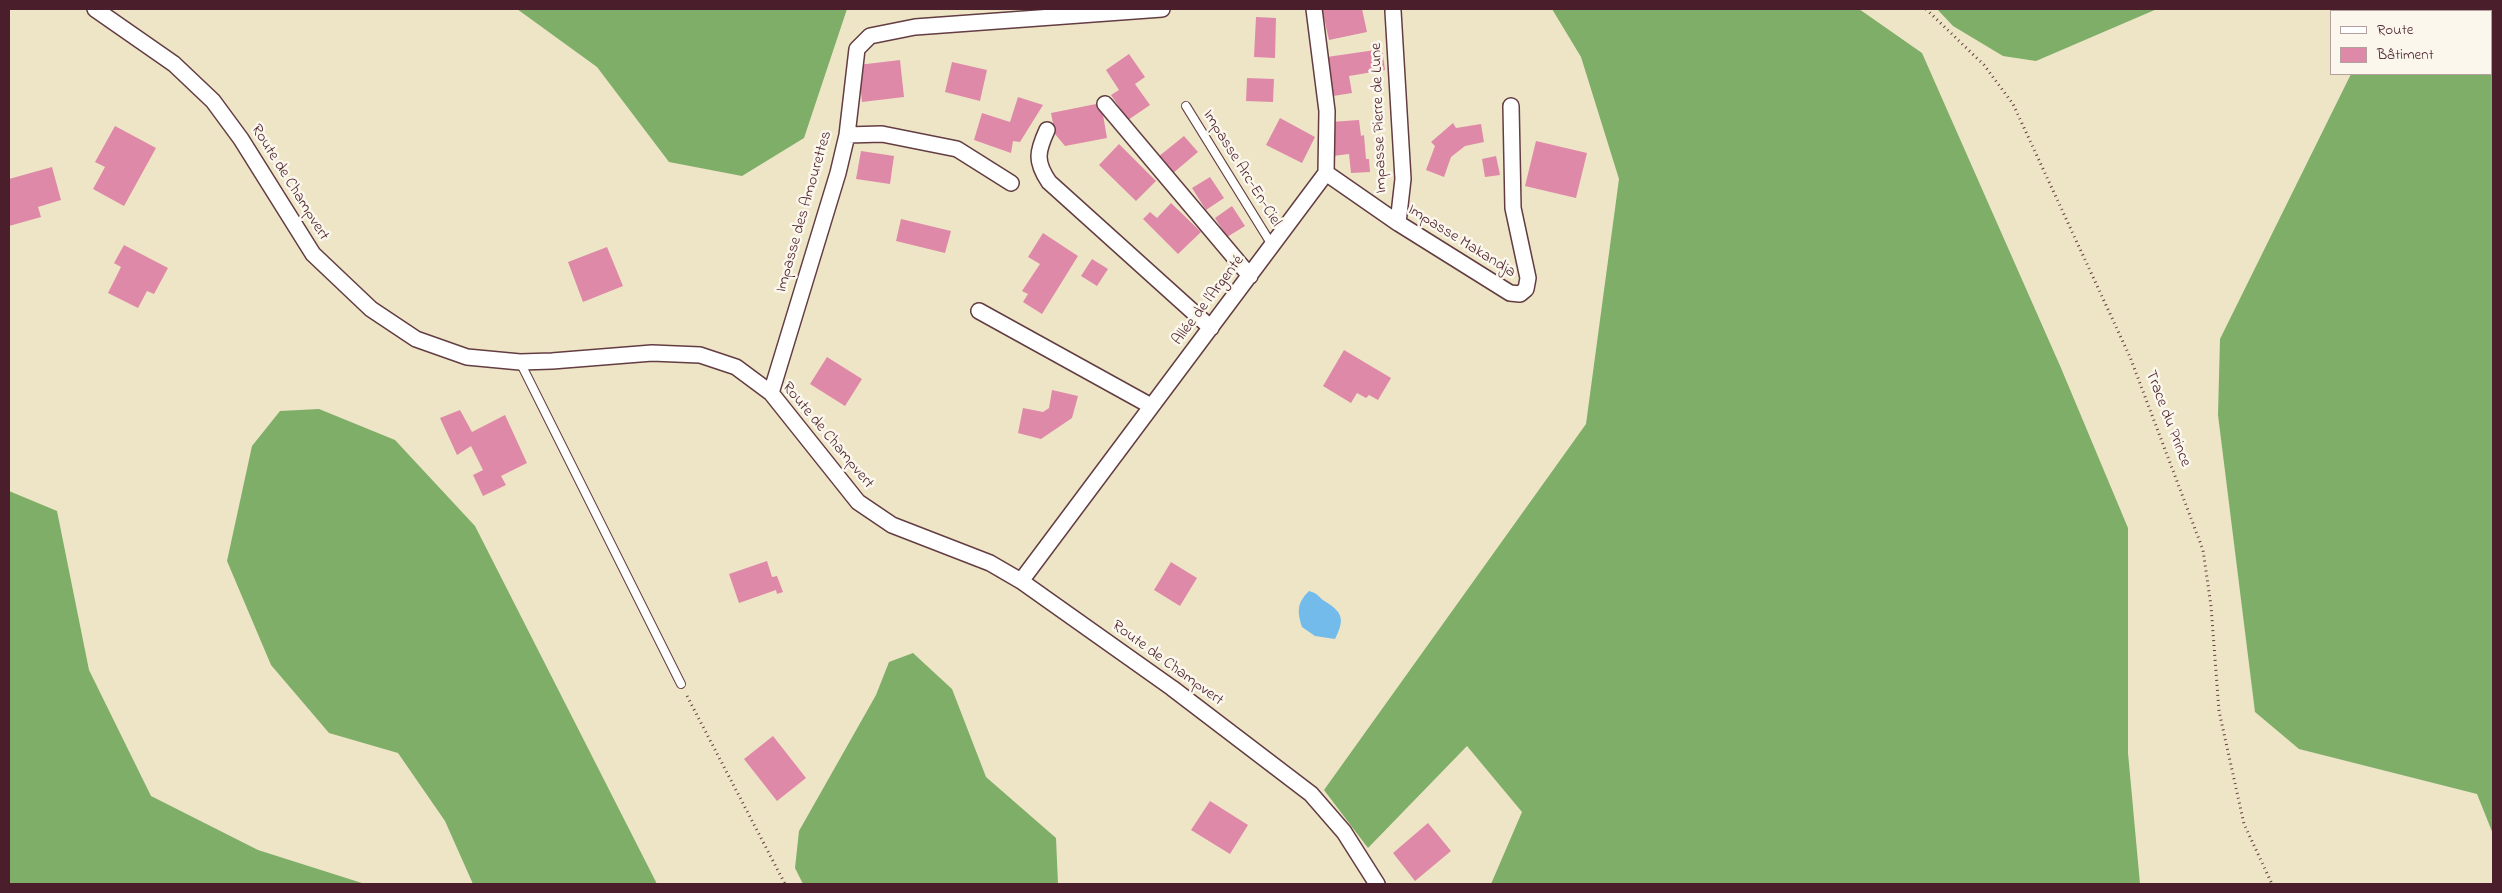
<!DOCTYPE html>
<html>
<head>
<meta charset="utf-8">
<style>
	body { margin:0 }
	#map { position:relative; width:2502px; height:893px; overflow:hidden; background:#eee5c7; font-family:"Indie Flower",sans-serif }
	canvas { display:block }
	.frame { position:absolute; inset:0; border:10px solid #4a1f2b; pointer-events:none }
	.legend { position:absolute; left:2330px; top:10px; width:162px; height:65px; box-sizing:border-box; background:#fbf7ec; border:1px solid #b4a19f; margin:0; padding:6px 9px; list-style:none; font-size:15px; color:#4a1f2b }
	.legend li { display:flex; align-items:center; gap:10px; height:25px }
	.legend b { width:25px; border:1px solid #b4a19f }
</style>
</head>
<body>
<div id="map">
<canvas width="2502" height="893"></canvas>
<div class="frame"></div>
<ul class="legend">
<li><b style="height:6px;background:#fff"></b>Route</li>
<li><b style="height:14px;background:#de89a8"></b>Bâtiment</li>
</ul>
</div>
<script>
const g = document.querySelector('canvas').getContext('2d');
g.lineJoin = 'round';
function fillPath(path, color) {
  g.fillStyle = color;
  g.fill(path, 'evenodd');
}
function strokePath(path, color, width, dash) {
  g.strokeStyle = color;
  g.lineWidth = width;
  g.lineCap = dash ? 'butt' : 'round';
  g.setLineDash(dash || []);
  g.stroke(path);
}
function write(font, color, halo, rows, align = 'center') {
  g.font = font + ' "Indie Flower",sans-serif';
  g.lineWidth = 5;
  g.setLineDash([]);
  g.textBaseline = 'middle';
  g.strokeStyle = halo;
  g.fillStyle = color;
  for (const [text, x, y, turn = 0] of rows) {
    g.save();
    g.translate(x, y);
    g.rotate((+turn || 0) * Math.PI / 180);
    g.textAlign = isNaN(turn) ? turn : align;
    if (halo) g.strokeText(text, 0, 0);
    g.fillText(text, 0, 0);
    g.restore();
  }
}
const forest = new Path2D(`
	M 517,9 L 847,9 L 804,138 L 742,176 L 669,162 L 597,67 Z
	M 1552,9 L 1859,9 L 1922,53 L 2061,368 L 2128,528 L 2128,753 L 2140,884 L 1491,884 L 1522,812 L 1467,746 L 1368,848 L 1324,790 L 1586,424 L 1619,179 L 1581,57 Z
	M 1937,9 L 2157,9 L 2036,61 L 2003,56 L 1953,26 Z
	M 2375,9 L 2493,9 L 2493,834 L 2477,794 L 2299,749 L 2255,712 L 2218,415 L 2220,339 L 2351,74 L 2491,74 L 2491,11 L 2375,11 Z
	M 319,409 L 395,440 L 475,526 L 657,884 L 473,884 L 445,821 L 398,753 L 329,733 L 271,665 L 227,561 L 252,446 L 280,411 Z
	M 9,491 L 57,511 L 89,670 L 151,796 L 258,850 L 365,884 L 9,884 Z
	M 913,653 L 952,689 L 986,777 L 1056,838 L 1058,884 L 803,884 L 795,868 L 799,831 L 876,695 L 889,662 Z`);
const water = new Path2D(`
	M 1309,591 C 1318,593 1319,598 1326,602 C 1344,613 1344,621 1335,639 L 1315,636 L 1302,627 C 1297,611 1297,603 1309,591 Z`);
const building = new Path2D(`
	M 1322,9 L 1362,9 L 1367,32 L 1329,40 Z
	M 1256,17 L 1276,18 L 1275,58 L 1254,57 Z
	M 1382,49 L 1385,70 L 1349,76 L 1352,93 L 1333,96 L 1327,57 Z
	M 1129,54 L 1145,77 L 1135,84 L 1150,105 L 1128,120 L 1111,95 L 1119,90 L 1106,70 Z
	M 900,60 L 904,97 L 862,102 L 858,65 Z
	M 952,62 L 987,70 L 980,101 L 945,92 Z
	M 1247,78 L 1274,79 L 1273,102 L 1246,101 Z
	M 1018,97 L 1043,105 L 1020,142 L 1013,141 L 1011,153 L 974,140 L 982,113 L 1010,122 Z
	M 1101,103 L 1107,138 L 1065,146 L 1055,134 L 1051,113 Z
	M 1280,118 L 1315,137 L 1302,163 L 1266,145 Z
	M 1359,120 L 1361,136 L 1364,135 L 1366,159 L 1369,159 L 1370,172 L 1351,173 L 1349,154 L 1333,156 L 1330,122 Z
	M 1453,123 L 1456,128 L 1481,124 L 1484,142 L 1465,146 L 1451,157 L 1444,177 L 1426,170 L 1435,146 L 1431,142 Z
	M 115,126 L 156,148 L 124,206 L 93,189 L 105,167 L 95,162 Z
	M 1184,136 L 1198,152 L 1172,174 L 1158,157 Z
	M 1536,141 L 1587,153 L 1576,198 L 1525,186 Z
	M 1119,144 L 1156,181 L 1136,201 L 1099,165 Z
	M 861,151 L 894,156 L 890,184 L 856,179 Z
	M 1496,156 L 1500,175 L 1485,177 L 1482,159 Z
	M 52,167 L 61,200 L 38,207 L 41,217 L 9,226 L 9,179 Z
	M 1210,177 L 1224,198 L 1206,210 L 1192,188 Z
	M 1171,203 L 1201,232 L 1178,254 L 1143,219 L 1150,212 L 1157,218 Z
	M 1232,206 L 1245,226 L 1227,237 L 1215,218 Z
	M 901,219 L 951,231 L 945,253 L 896,241 Z
	M 1043,233 L 1078,256 L 1042,314 L 1023,302 L 1028,294 L 1022,291 L 1040,264 L 1028,257 Z
	M 124,245 L 168,268 L 154,294 L 147,291 L 138,308 L 108,293 L 121,267 L 114,263 Z
	M 607,247 L 623,286 L 583,302 L 568,262 Z
	M 1092,259 L 1108,269 L 1097,286 L 1081,276 Z
	M 1344,350 L 1391,378 L 1378,400 L 1369,395 L 1366,398 L 1357,393 L 1351,403 L 1323,386 Z
	M 827,357 L 862,379 L 845,406 L 810,384 Z
	M 1052,390 L 1078,396 L 1072,418 L 1041,439 L 1018,433 L 1023,408 L 1043,412 L 1049,408 Z
	M 460,410 L 472,432 L 505,415 L 527,463 L 501,476 L 506,485 L 483,496 L 473,475 L 483,470 L 471,446 L 457,455 L 440,418 Z
	M 767,561 L 772,577 L 777,576 L 783,592 L 777,594 L 776,590 L 739,603 L 729,574 Z
	M 1171,562 L 1197,578 L 1180,606 L 1154,590 Z
	M 773,736 L 806,778 L 777,801 L 744,759 Z
	M 1210,801 L 1248,825 L 1230,854 L 1191,830 Z
	M 1428,823 L 1451,851 L 1415,881 L 1393,853 Z`);
const path = new Path2D(`
	M 1926,9 L 1984,65 L 2013,104 L 2130,357 L 2203,550 L 2211,606 L 2219,711 L 2244,824 L 2272,884
	M 687,696 L 785,884`);
const service = new Path2D(`
	M 1186,106 L 1272,245
	M 520,362 L 681,684`);
const minor = new Path2D(`
	M 95,9 L 174,64 L 213,101 L 241,139 L 313,254 L 371,309 L 416,339 L 467,357 L 520,362 L 552,361 L 652,353 L 700,355 L 736,367 L 771,393 L 858,502 L 892,525 L 990,563 L 1021,581 L 1172,688 L 1311,794 L 1344,832 L 1377,884
	M 1393,11 L 1403,179 L 1398,223
	M 1105,104 L 1250,276
	M 1047,130 C 1037,152 1035,161 1049,182 L 1211,328
	M 847,135 L 882,134 L 957,149 L 1011,183
	M 1326,173 L 1398,223 L 1510,293 L 1520,294 L 1526,289 L 1528,278 L 1513,208 L 1511,106
	M 979,311 L 1151,406
	M 771,393 L 838,173 L 847,135 L 857,49 L 870,36 L 915,27 L 1162,9
	M 1021,581 L 1326,173 L 1327,111 L 1314,9`);
const streetNames = [
	["Impasse Pierre de Lune",1380,118,-92],
	["Impasse Arc-En-Ciel",1241,169,58],
	["Route de Champvert",289,183,58],
	["Impasse des Amourettes",805,212,-74],
	["Impasse Makandja",1461,242,32],
	["Allée de l'Argenté",1209,301,-53],
	["Trace du Prince",2167,419,69],
	["Route de Champvert",827,436,50],
	["Route de Champvert",1167,664,36]
];
fillPath(forest, '#7eae68');
fillPath(water, '#72bbea');
fillPath(building, '#de89a8');
strokePath(service, '#633d42', 10);
strokePath(minor, '#633d42', 18);
strokePath(path, '#633d42', 3, [1, 4]);
strokePath(service, '#fff', 8);
strokePath(minor, '#fff', 15);
write('16px', '#4a1f2b', '#fbf7ec', streetNames);
</script>
</body>
</html>
